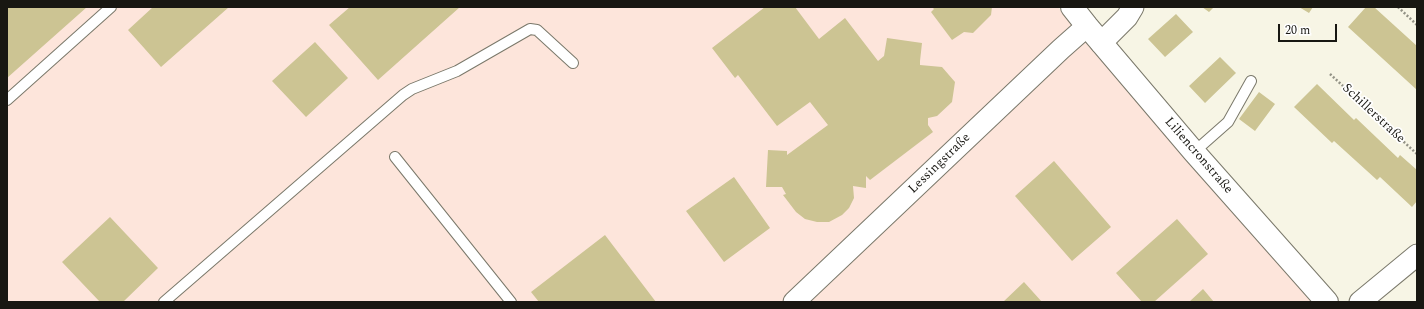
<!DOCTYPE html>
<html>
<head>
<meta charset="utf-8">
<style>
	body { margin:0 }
	#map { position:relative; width:1424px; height:309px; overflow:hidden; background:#f7f5e5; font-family:Spectral,serif }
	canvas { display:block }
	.frame { position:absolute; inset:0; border:8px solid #181712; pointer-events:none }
	.scale { position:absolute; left:1278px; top:24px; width:59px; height:18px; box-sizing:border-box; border:2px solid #181712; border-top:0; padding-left:5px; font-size:12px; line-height:14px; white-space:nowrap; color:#181712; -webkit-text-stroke:3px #fff; paint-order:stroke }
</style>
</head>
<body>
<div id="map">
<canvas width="1424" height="309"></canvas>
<div class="frame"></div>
<div class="scale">20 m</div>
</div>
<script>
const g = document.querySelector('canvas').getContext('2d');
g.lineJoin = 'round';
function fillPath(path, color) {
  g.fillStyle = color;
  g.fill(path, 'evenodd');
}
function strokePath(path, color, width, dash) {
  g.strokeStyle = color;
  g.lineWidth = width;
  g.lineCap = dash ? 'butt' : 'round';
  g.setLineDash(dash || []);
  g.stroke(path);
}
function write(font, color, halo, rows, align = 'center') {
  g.font = font + ' Spectral,serif';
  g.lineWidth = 3.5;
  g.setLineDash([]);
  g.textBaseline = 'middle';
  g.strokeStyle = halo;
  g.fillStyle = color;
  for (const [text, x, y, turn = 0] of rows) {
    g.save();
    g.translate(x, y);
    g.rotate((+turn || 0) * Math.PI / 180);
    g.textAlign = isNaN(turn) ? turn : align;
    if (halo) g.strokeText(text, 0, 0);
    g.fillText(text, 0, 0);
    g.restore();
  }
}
const commercial = new Path2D(`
	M 7,7 L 1058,7 L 1082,38 L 1318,302 L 7,302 Z`);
const building = new Path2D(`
	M 7,7 L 87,7 L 7,78 Z
	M 153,7 L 229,7 L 161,67 L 128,30 Z
	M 350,7 L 460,7 L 378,80 L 329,25 Z
	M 765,7 L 795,7 L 819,39 L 845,18 L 878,61 L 884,56 L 887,38 L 922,43 L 920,61 L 920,65 L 942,67 L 955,82 L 952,102 L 937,116 L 928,118 L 928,125 L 933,132 L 870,180 L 866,176 L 866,188 L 853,186 L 854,198 L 849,208 L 842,215 L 829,222 L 817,222 L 805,219 L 796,212 L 783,195 L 786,194 L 782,187 L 766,187 L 768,150 L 787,151 L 787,155 L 828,125 L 810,102 L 777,126 L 738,75 L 735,78 L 712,48 Z
	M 932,7 L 992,7 L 991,15 L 973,33 L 964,32 L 952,40 L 931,12 L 934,9 Z
	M 1202,7 L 1214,7 L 1209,12 Z
	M 1299,7 L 1313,7 L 1309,13 Z
	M 1366,7 L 1374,7 L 1417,46 L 1417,90 L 1348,27 Z
	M 1176,14 L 1193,32 L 1165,57 L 1148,39 Z
	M 315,42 L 348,78 L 306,117 L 272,81 Z
	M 1220,57 L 1236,73 L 1205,103 L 1189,86 Z
	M 1317,84 L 1354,120 L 1356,118 L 1398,158 L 1400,155 L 1417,170 L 1417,201 L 1412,207 L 1380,177 L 1377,180 L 1334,141 L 1332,143 L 1294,107 Z
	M 1259,92 L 1275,104 L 1255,131 L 1239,119 Z
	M 1054,161 L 1111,227 L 1072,261 L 1015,196 Z
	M 734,177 L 770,228 L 724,262 L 686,211 Z
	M 110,217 L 158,268 L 123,302 L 100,302 L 62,262 Z
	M 1177,219 L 1208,254 L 1154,302 L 1142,302 L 1116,273 Z
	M 605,235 L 656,302 L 539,302 L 531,292 Z
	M 1024,282 L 1042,302 L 1003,302 Z
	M 1203,289 L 1214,302 L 1189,302 Z`);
const path = new Path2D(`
	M 1398,7 L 1417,25
	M 1330,74 L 1417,154`);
const lane = new Path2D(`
	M 7,100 L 111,7
	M 1194,152 L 1228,122 L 1251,81
	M 395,157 L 511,302
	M 164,302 L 403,95 L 412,89 L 457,71 L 530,29 L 537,30 L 573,63`);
const street = new Path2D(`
	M 1101,43 L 1127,17 L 1133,7
	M 794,302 L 1061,49 L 1087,26
	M 1360,302 L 1417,255`);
const secondary = new Path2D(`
	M 1072,7 L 1087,26 L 1194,152 L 1327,302`);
const streetNames = [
	["Schillerstraße",1373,114,43],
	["Liliencronstraße",1198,156,49],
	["Lessingstraße",940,164,-44]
];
fillPath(commercial, '#fde5db');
fillPath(building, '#ccc493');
strokePath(lane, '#7a786a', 12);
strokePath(street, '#7a786a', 23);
strokePath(secondary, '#7a786a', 24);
strokePath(path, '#939286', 2.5, [2, 2]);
strokePath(lane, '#fff', 10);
strokePath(street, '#fff', 21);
strokePath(secondary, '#fff', 22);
write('13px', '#181712', '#fff', streetNames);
</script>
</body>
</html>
